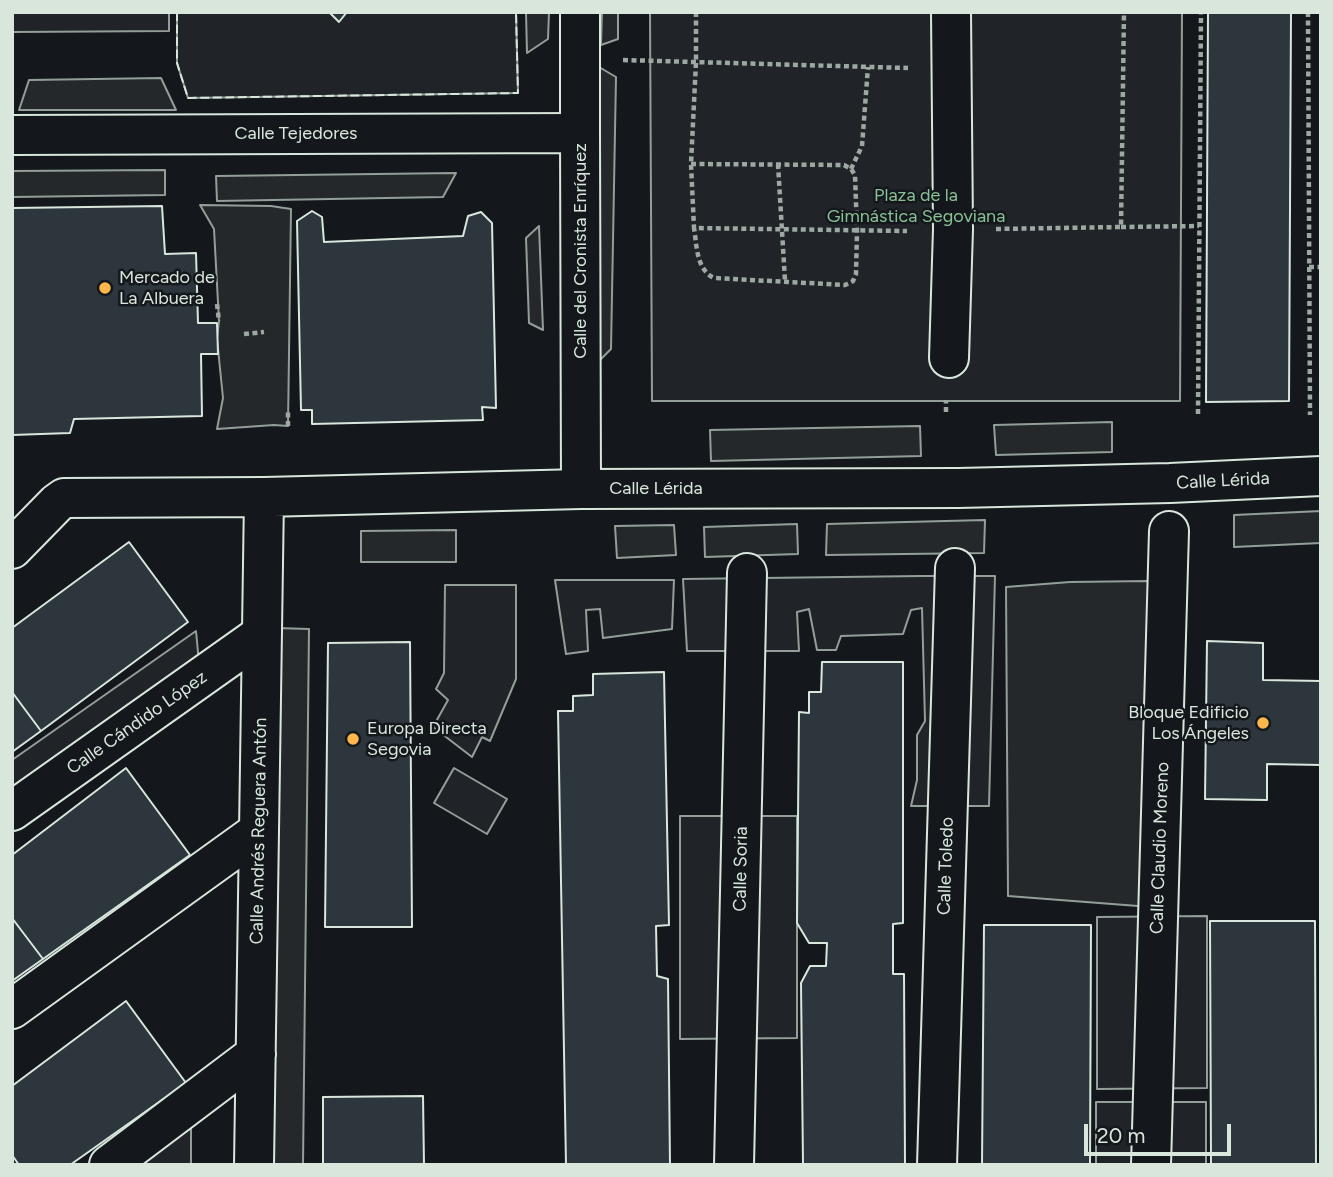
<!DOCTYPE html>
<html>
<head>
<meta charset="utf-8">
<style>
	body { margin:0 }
	#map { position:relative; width:1333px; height:1177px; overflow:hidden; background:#14181c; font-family:Figtree,sans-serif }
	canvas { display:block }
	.frame { position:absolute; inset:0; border:14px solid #d8e6dc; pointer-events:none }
	.scale { position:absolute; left:1084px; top:1124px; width:147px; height:32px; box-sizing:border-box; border:4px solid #d8e6dc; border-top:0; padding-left:9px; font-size:21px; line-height:24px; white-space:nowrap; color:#d8e6dc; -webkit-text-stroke:5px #14181c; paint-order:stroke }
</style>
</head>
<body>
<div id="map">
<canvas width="1333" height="1177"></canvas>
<div class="frame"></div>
<div class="scale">20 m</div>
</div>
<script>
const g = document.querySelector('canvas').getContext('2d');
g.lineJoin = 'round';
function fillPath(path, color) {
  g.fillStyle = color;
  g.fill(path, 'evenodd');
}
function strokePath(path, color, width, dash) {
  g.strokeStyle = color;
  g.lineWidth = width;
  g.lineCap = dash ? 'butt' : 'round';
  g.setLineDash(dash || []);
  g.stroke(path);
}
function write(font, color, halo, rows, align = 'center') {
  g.font = font + ' Figtree,sans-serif';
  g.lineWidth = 5;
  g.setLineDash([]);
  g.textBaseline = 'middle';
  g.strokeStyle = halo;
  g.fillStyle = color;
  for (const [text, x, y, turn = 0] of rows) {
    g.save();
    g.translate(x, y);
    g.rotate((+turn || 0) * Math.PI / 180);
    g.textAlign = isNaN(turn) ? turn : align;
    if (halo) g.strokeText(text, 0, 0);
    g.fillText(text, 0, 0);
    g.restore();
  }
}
const green = new Path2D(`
	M 12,12 L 169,12 L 169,31 L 12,32 Z
	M 177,12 L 516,12 L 518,93 L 188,98 L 177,63 Z
	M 650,12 L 1182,12 L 1180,401 L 652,401 Z
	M 921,576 L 995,576 L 989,806 L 911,806 L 917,780 L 917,735 L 925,721 L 922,608 L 911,610 L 903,634 L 841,636 L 836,650 L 817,650 L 809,609 L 797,612 L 799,651 L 687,651 L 683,579 Z
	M 555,580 L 674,580 L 672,629 L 603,638 L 600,609 L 586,610 L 588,651 L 566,654 Z
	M 445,585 L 516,585 L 516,679 L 490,741 L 482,737 L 472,757 L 433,727 L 448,700 L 436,689 L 444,673 Z
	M 196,631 L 199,663 L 12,791 L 12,760 Z
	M 454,768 L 507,799 L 487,834 L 434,803 Z
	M 680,816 L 797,816 L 797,1038 L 680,1039 Z
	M 1207,916 L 1207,1088 L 1097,1089 L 1097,917 Z
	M 1096,1102 L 1206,1102 L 1206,1165 L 1096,1165 Z
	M 191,1121 L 191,1165 L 136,1165 Z`);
const parking = new Path2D(`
	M 526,12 L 549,12 L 548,39 L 527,53 Z
	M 602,12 L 618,12 L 618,39 L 601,45 Z
	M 599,67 L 616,77 L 611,349 L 597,363 Z
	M 161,78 L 176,110 L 19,110 L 29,80 Z
	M 165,170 L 165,195 L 12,197 L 12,171 Z
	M 456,173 L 443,197 L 217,201 L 216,176 Z
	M 200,205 L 271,206 L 291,209 L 288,426 L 274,425 L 217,429 L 223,398 L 217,339 L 219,321 L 214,229 Z
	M 539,226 L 543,330 L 529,323 L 526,238 Z
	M 1112,422 L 1112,452 L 996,455 L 994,425 Z
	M 920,426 L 921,456 L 711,461 L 710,430 Z
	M 1321,511 L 1321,543 L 1234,547 L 1234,515 Z
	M 985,520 L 984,553 L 826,555 L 827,524 Z
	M 797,524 L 798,554 L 705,557 L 704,527 Z
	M 674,525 L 676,555 L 617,558 L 615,526 Z
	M 456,530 L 456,562 L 361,562 L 361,531 Z
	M 1148,581 L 1151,907 L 1008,896 L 1006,587 L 1070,582 Z
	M 276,628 L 309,629 L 303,1165 L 272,1165 Z`);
const building = new Path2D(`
	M 329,12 L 347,12 L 339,22 Z
	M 1208,12 L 1291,12 L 1289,401 L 1206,402 Z
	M 162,206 L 165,254 L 196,253 L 198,323 L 217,323 L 218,354 L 201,354 L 202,416 L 74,419 L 70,433 L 12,435 L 12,208 Z
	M 312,211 L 322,217 L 324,242 L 463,236 L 468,216 L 481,212 L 492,223 L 496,408 L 482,407 L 483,420 L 312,424 L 312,410 L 301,410 L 297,221 Z
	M 129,542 L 188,622 L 41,731 L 12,692 L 12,628 Z
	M 1207,641 L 1263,643 L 1263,680 L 1321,681 L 1321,765 L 1267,764 L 1267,800 L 1205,799 Z
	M 410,642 L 412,927 L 325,927 L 328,643 Z
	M 822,662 L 903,662 L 903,923 L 893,924 L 893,974 L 904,974 L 905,1165 L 803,1165 L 801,983 L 810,966 L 826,966 L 827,943 L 809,943 L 797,923 L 799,712 L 809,713 L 809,692 L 821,692 Z
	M 664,672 L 669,925 L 656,926 L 657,976 L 668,979 L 670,1165 L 566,1165 L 558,711 L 573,711 L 573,696 L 593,695 L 593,674 Z
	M 12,692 L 41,731 L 12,752 Z
	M 126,768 L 190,855 L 43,959 L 12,918 L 12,855 Z
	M 12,918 L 43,959 L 12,981 Z
	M 1210,921 L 1315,921 L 1316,1165 L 1211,1165 Z
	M 984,925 L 1091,925 L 1090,1165 L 982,1165 Z
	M 126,1001 L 186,1083 L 70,1165 L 19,1165 L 12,1155 L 12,1086 Z
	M 423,1096 L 424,1165 L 323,1165 L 323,1097 Z`);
const path = new Path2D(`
	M 696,12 L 696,62 L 691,164 L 694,228 L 907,231
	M 1308,12 L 1310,415
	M 623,60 L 908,68
	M 691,164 L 844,165 L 851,169 L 855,175 L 857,231 L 856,274 L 853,281 L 845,285 L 714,278 C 696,269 697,246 694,228
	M 778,164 L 785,281
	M 851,169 L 862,146 L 868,67
	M 1121,227 L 1199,226
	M 996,229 L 1121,227 L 1124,12
	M 1309,267 L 1321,267
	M 217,304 L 219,321
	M 244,334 L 264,332
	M 946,412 L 946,400
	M 1198,414 L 1201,12
	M 288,426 L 288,410`);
const street = new Path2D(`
	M 580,12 L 580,133
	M 949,358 L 953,229 L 951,12
	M 12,549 L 57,503 L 64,498 L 264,497 L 581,489
	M 12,811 L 262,634
	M 12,1009 L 259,831
	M 109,1165 L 256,1054
	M 254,1165 L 264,497
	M 734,1165 L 747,573
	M 937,1165 L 955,568
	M 1151,1165 L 1169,531`);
const secondary = new Path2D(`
	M 12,135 L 580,133 L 581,489 L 958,488 L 1170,483 L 1321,476`);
const fence = new Path2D(`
	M 177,12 L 177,63 L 188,98 L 518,93 L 516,12`);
const markers = [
	[105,288,7,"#ffb74d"],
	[1263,723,7,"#ffb74d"],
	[353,739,7,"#ffb74d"]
];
const streetNames = [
	["Calle Tejedores",296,134],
	["Calle del Cronista Enríquez",581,251,-90],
	["Calle Lérida",1223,481,-3],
	["Calle Lérida",656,489],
	["Calle Cándido López",137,723,-35],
	["Calle Andrés Reguera Antón",259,831,-89],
	["Calle Claudio Moreno",1160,848,-88],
	["Calle Toledo",946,866,-88],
	["Calle Soria",741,869,-89]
];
const parkNames = [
	["Plaza de la",916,196],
	["Gimnástica Segoviana",916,217]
];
const poiNames = [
	["Mercado de",119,278],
	["La Albuera",119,299],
	["Bloque Edificio",1249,713,"right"],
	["Los Ángeles",1249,734,"right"],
	["Europa Directa",367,729],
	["Segovia",367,750]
];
fillPath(green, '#202428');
strokePath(green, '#939e99', 2);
fillPath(parking, '#24282b');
strokePath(parking, '#939e99', 2);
fillPath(building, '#2c363c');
strokePath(building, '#d8e6dc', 2);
strokePath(street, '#d8e6dc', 42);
strokePath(secondary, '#d8e6dc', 42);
strokePath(path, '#9da8a2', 4.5, [5, 3.5]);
strokePath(street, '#14181c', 38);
strokePath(secondary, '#14181c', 38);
strokePath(fence, '#d8e6dc', 2, [9, 3.5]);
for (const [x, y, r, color] of markers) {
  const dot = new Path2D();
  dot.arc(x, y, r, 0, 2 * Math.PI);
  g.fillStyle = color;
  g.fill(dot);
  strokePath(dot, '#14181c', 2.5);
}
write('18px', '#d8e6dc', '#14181c', streetNames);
write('18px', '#8ac095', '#14181c', parkNames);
write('18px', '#d8e6dc', '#14181c', poiNames, 'left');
</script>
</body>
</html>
